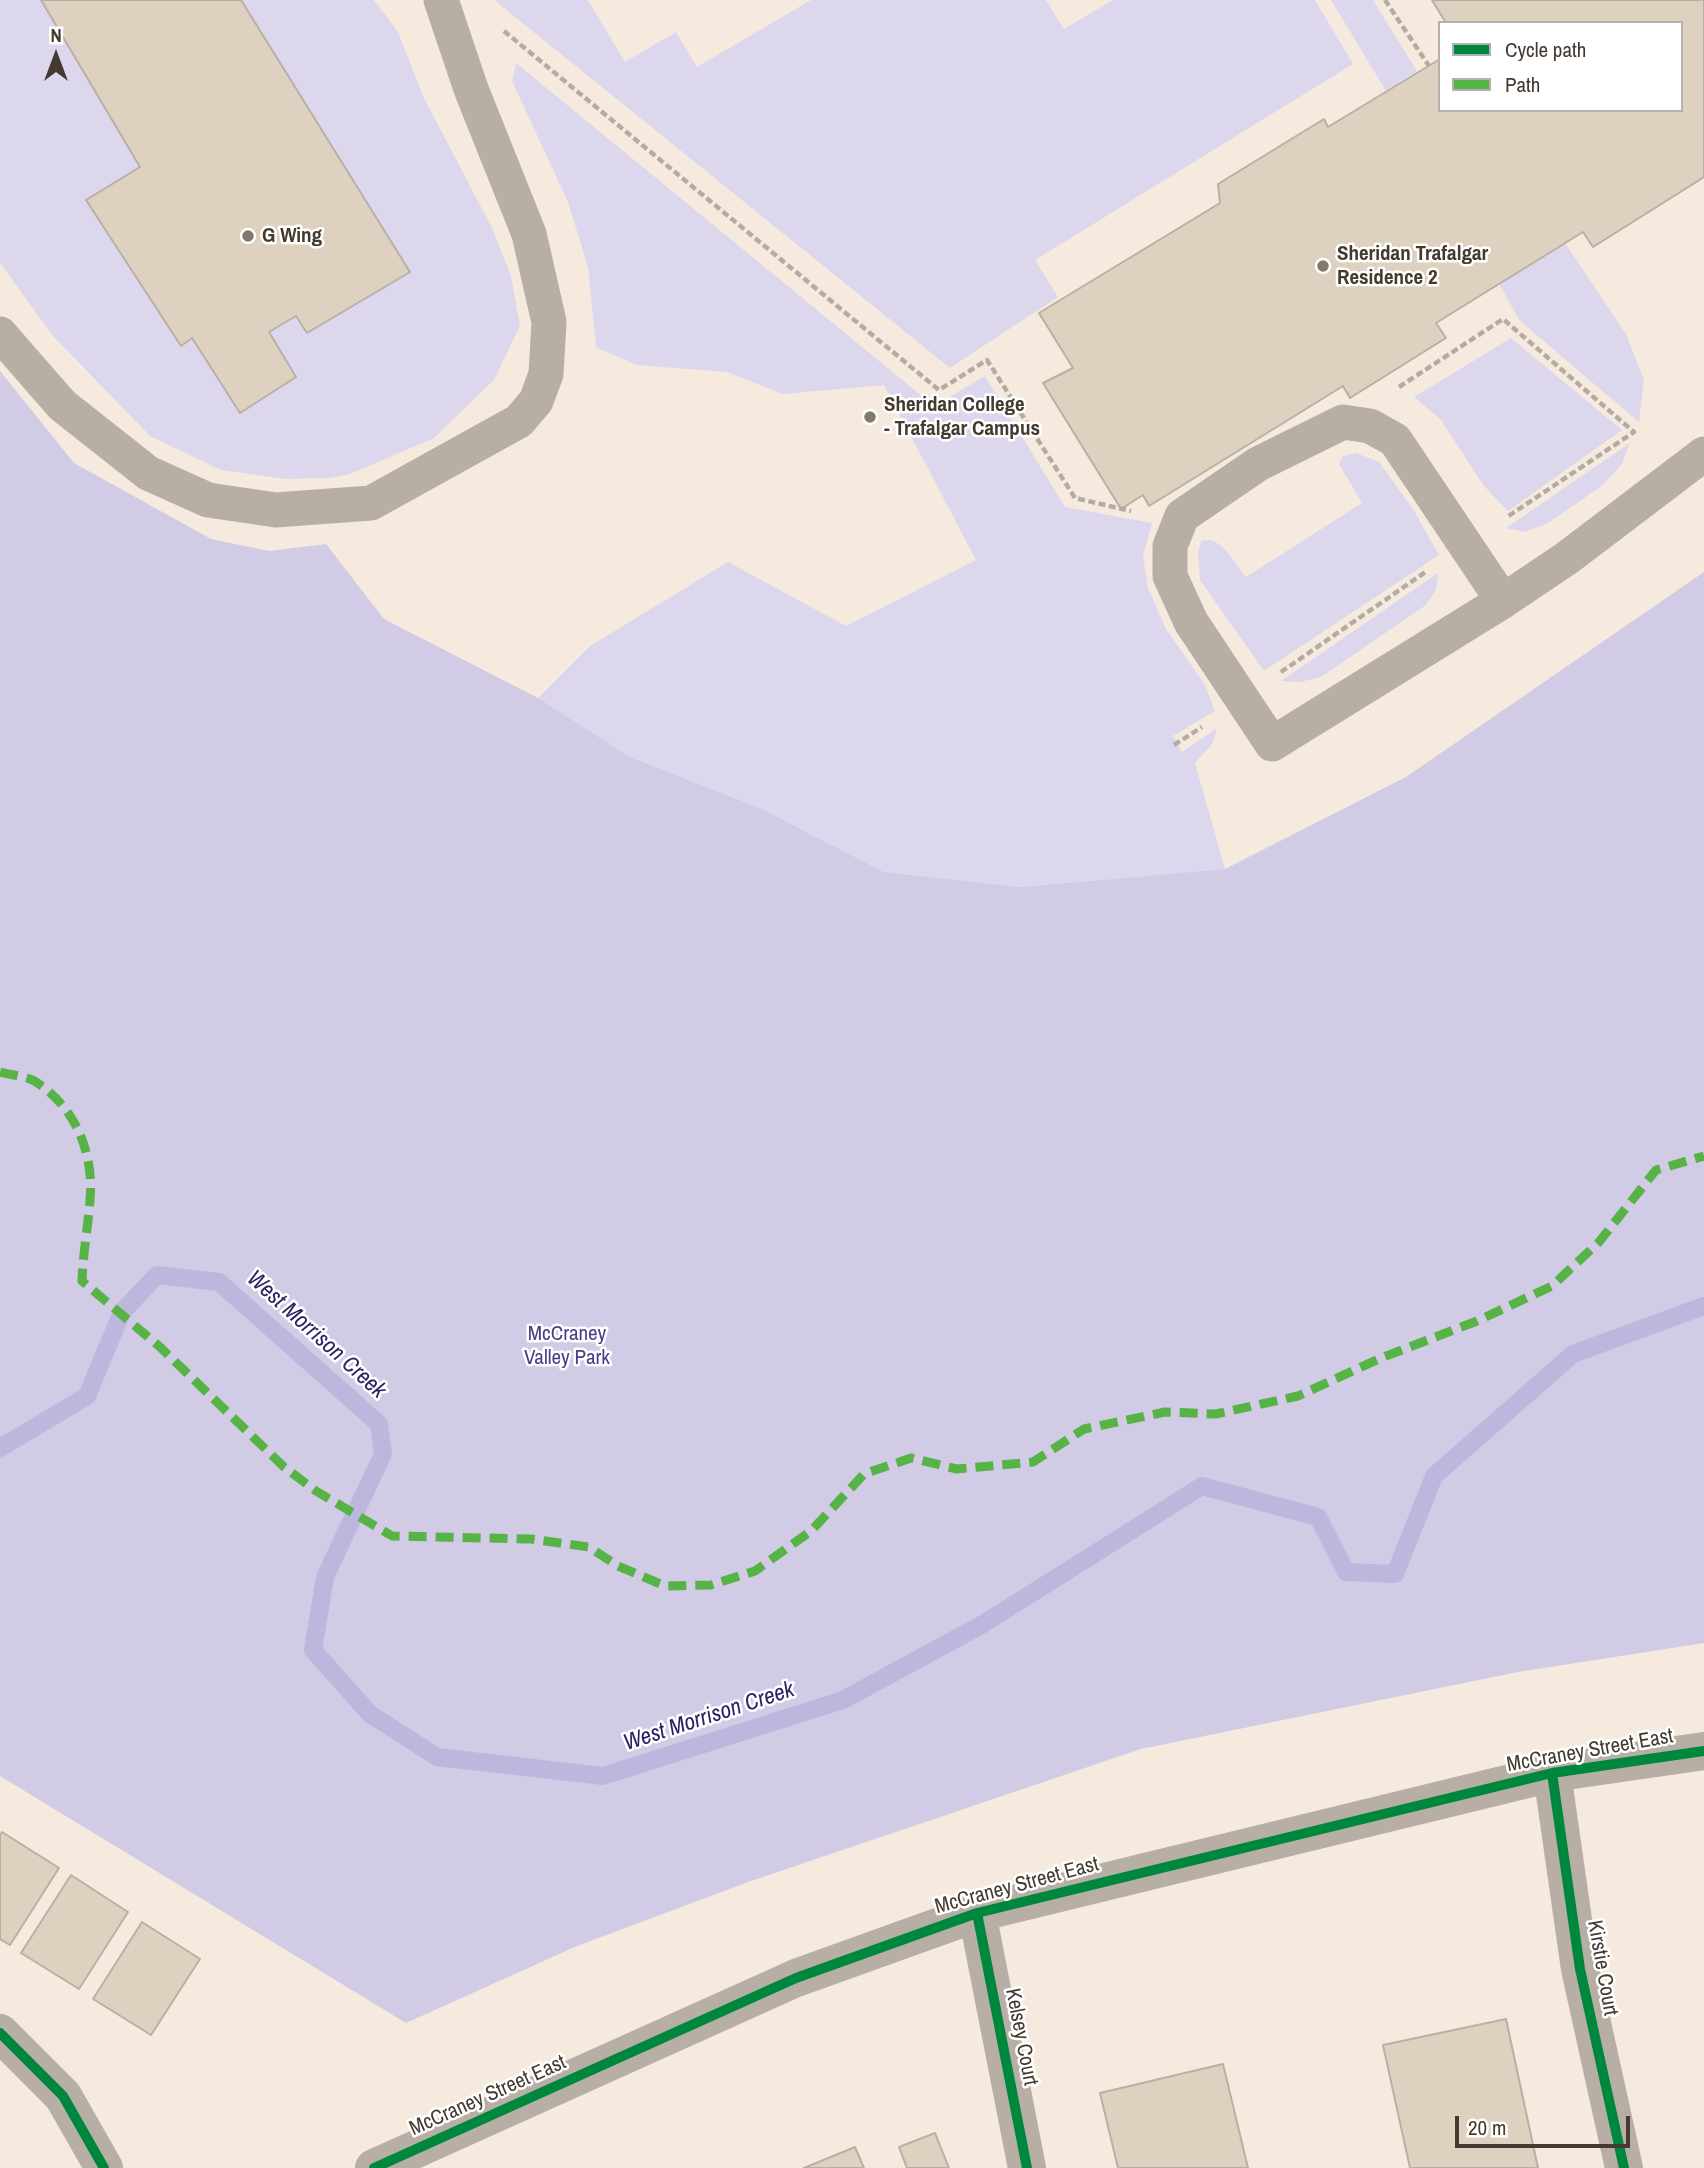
<!DOCTYPE html>
<html>
<head>
<meta charset="utf-8">
<style>
	body { margin:0 }
	#map { position:relative; width:1704px; height:2168px; overflow:hidden; background:#f5eadd; font-family:"Archivo Narrow",sans-serif }
	canvas { display:block }
	.legend { position:absolute; left:1438px; top:21px; width:245px; height:91px; box-sizing:border-box; background:#fff; border:2px solid #b4b0ac; margin:0; padding:9px 12px; list-style:none; font-size:21px; color:#443a2f }
	.legend li { display:flex; align-items:center; gap:14px; height:35px }
	.legend b { width:35px; border:2px solid #b4b0ac }
	.north { position:absolute; left:21px; top:21px; width:70px; height:70px; -webkit-text-stroke:5px #fff; paint-order:stroke; rotate:0deg; font-size:19px; font-weight:700; line-height:28px; text-align:center; color:#443a2f }
	.north::after { content:''; display:block; margin:auto; width:24px; height:32px; background:#443a2f; clip-path:polygon(50% 0,100% 100%,50% 72%,0 100%) }
	.scale { position:absolute; left:1455px; top:2116px; width:175px; height:32px; box-sizing:border-box; border:4px solid #443a2f; border-top:0; padding-left:9px; font-size:21px; line-height:24px; white-space:nowrap; color:#443a2f; -webkit-text-stroke:5px #fff; paint-order:stroke }
</style>
</head>
<body>
<div id="map">
<canvas width="1704" height="2168"></canvas>
<ul class="legend">
<li><b style="height:9px;background:#00873e"></b>Cycle path</li>
<li><b style="height:9px;background:#57b346"></b>Path</li>
</ul>
<div class="north">N</div>
<div class="scale">20 m</div>
</div>
<script>
const g = document.querySelector('canvas').getContext('2d');
g.lineJoin = 'round';
function fillPath(path, color) {
  g.fillStyle = color;
  g.fill(path, 'evenodd');
}
function strokePath(path, color, width, dash) {
  g.strokeStyle = color;
  g.lineWidth = width;
  g.lineCap = dash ? 'butt' : 'round';
  g.setLineDash(dash || []);
  g.stroke(path);
}
function write(font, color, halo, rows, align = 'center') {
  g.font = font + ' "Archivo Narrow",sans-serif';
  g.lineWidth = 5;
  g.setLineDash([]);
  g.textBaseline = 'middle';
  g.strokeStyle = halo;
  g.fillStyle = color;
  for (const [text, x, y, turn = 0] of rows) {
    g.save();
    g.translate(x, y);
    g.rotate((+turn || 0) * Math.PI / 180);
    g.textAlign = isNaN(turn) ? turn : align;
    if (halo) g.strokeText(text, 0, 0);
    g.fillText(text, 0, 0);
    g.restore();
  }
}
const green = new Path2D(`
	M 0,0 L 41,0 L 140,167 L 87,200 L 181,346 L 192,338 L 240,413 L 296,377 L 269,332 L 296,316 L 307,332 L 241,0 L 374,0 L 398,32 L 424,98 L 492,228 L 511,276 L 520,326 L 494,380 L 434,438 L 350,474 L 330,478 L 285,479 L 221,470 L 150,436 L 53,336 L 0,263 Z
	M 494,0 L 588,0 L 625,62 L 676,32 L 697,67 L 811,0 L 1046,0 L 1064,29 L 1113,0 L 1315,0 L 1353,64 L 1035,260 L 1058,297 L 950,368 Z
	M 1331,0 L 1373,0 L 1417,71 L 1386,91 Z
	M 516,63 L 934,406 L 985,376 L 1065,507 L 1152,523 L 1143,556 L 1148,588 L 1166,629 L 1205,685 L 1215,711 L 1173,736 L 1182,752 L 1217,728 L 1213,743 L 1195,763 L 1225,869 L 1020,887 L 884,872 L 760,808 L 630,757 L 538,698 L 590,646 L 728,562 L 846,626 L 976,560 L 884,385 L 783,394 L 727,372 L 636,365 L 596,347 L 588,267 L 568,202 L 512,81 Z
	M 1565,243 L 1626,334 L 1644,380 L 1639,422 L 1520,321 L 1499,284 Z
	M 1511,338 L 1622,430 L 1508,511 L 1484,486 L 1441,420 L 1414,397 Z
	M 1630,443 L 1622,464 L 1603,485 L 1548,523 L 1525,532 L 1506,528 Z
	M 1356,453 L 1379,462 L 1413,509 L 1439,555 L 1264,671 L 1200,580 L 1198,554 L 1201,541 C 1222,534 1234,564 1246,577 L 1362,503 L 1339,464 L 1343,456 Z
	M 1438,573 L 1436,590 L 1426,605 L 1321,677 L 1300,682 L 1281,681 Z`);
const forest = new Path2D(`
	M 0,371 L 74,463 L 211,539 L 269,551 L 326,544 L 384,619 L 538,698 L 630,757 L 760,808 L 884,872 L 1020,887 L 1225,869 L 1406,777 L 1704,572 L 1704,1643 L 1518,1672 L 1141,1749 L 751,1881 L 577,1946 L 406,2023 L 0,1776 Z`);
const stream = new Path2D(`
	M 0,1448 L 87,1396 L 122,1312 L 157,1275 L 219,1282 L 379,1424 L 383,1454 L 325,1577 L 313,1650 L 370,1714 L 437,1757 L 603,1776 L 843,1700 L 983,1624 L 1202,1486 L 1318,1517 L 1346,1572 L 1395,1574 L 1434,1476 L 1573,1354 L 1704,1306`);
const building = new Path2D(`
	M 41,0 L 241,0 L 410,272 L 307,333 L 296,316 L 269,332 L 296,377 L 240,413 L 192,338 L 181,346 L 86,200 L 140,167 Z
	M 1432,0 L 1704,0 L 1704,177 L 1593,247 L 1583,232 L 1436,323 L 1446,338 L 1350,398 L 1343,386 L 1149,506 L 1143,495 L 1121,509 L 1043,383 L 1073,368 L 1039,313 L 1220,203 L 1218,184 L 1324,119 L 1328,127 L 1440,59 L 1440,110 L 1681,110 L 1681,23 L 1446,23 Z
	M 2,1832 L 59,1868 L 10,1945 L 0,1939 L 0,1835 Z
	M 71,1875 L 128,1912 L 79,1989 L 21,1953 Z
	M 142,1922 L 200,1959 L 151,2035 L 93,1999 Z
	M 1506,2019 L 1538,2168 L 1410,2168 L 1383,2045 Z
	M 1223,2064 L 1248,2168 L 1118,2168 L 1100,2093 Z
	M 935,2133 L 949,2168 L 907,2168 L 899,2147 Z
	M 855,2147 L 864,2168 L 804,2168 Z`);
const path = new Path2D(`
	M 1385,0 L 1429,66
	M 504,31 L 939,390 L 987,360 L 1075,498 L 1131,511
	M 1399,387 L 1503,319 L 1634,432 L 1507,517
	M 1281,672 L 1427,571
	M 1174,745 L 1202,727`);
const service = new Path2D(`
	M 0,334 L 62,405 L 148,473 L 208,500 L 276,510 L 371,503 L 519,421 L 536,401 L 546,374 L 549,322 L 529,234 L 471,89 L 441,0
	M 1503,601 L 1395,440 L 1370,426 L 1343,422 L 1258,464 L 1182,516 L 1170,546 L 1170,576 L 1191,622 L 1272,744 L 1503,601 L 1567,558 L 1704,454`);
const minor = new Path2D(`
	M 1552,1773 L 1580,1969 L 1624,2168
	M 977,1913 L 1027,2168
	M 0,2033 L 63,2096 L 104,2168`);
const tertiary = new Path2D(`
	M 374,2168 L 796,1978 L 977,1913 L 1552,1773 L 1704,1751`);
const quiet = new Path2D(`
	M 0,1072 C 11,1075 27,1076 36,1082 C 76,1108 94,1153 90,1200 C 88,1227 83,1253 82,1281 L 160,1347 L 284,1467 L 316,1491 L 392,1536 L 531,1539 L 589,1547 L 618,1566 L 665,1586 L 711,1585 L 755,1571 L 811,1531 L 864,1474 L 911,1458 L 957,1469 L 1033,1462 L 1084,1429 L 1165,1412 L 1216,1414 L 1298,1396 L 1381,1358 L 1477,1321 L 1552,1286 L 1599,1242 L 1656,1170 L 1704,1156`);
const cycleway = new Path2D(`
	M 1552,1773 L 1580,1969 L 1624,2168
	M 977,1913 L 1027,2168
	M 0,2033 L 63,2096 L 104,2168
	M 374,2168 L 796,1978 L 977,1913 L 1552,1773 L 1704,1751`);
const markers = [
	[248,236,7,"#82786c"],
	[1323,266,7,"#82786c"],
	[870,417,7,"#82786c"]
];
const poiNames = [
	["G Wing",262,236],
	["Sheridan Trafalgar",1337,254],
	["Residence 2",1337,278],
	["Sheridan College",884,405],
	["- Trafalgar Campus",884,429]
];
const parkNames = [
	["McCraney",567,1334],
	["Valley Park",567,1358]
];
const streetNames = [
	["McCraney Street East",1590,1751,-10],
	["McCraney Street East",1017,1886,-15],
	["Kirstie Court",1602,1968,80],
	["Kelsey Court",1021,2037,79],
	["McCraney Street East",488,2096,-24]
];
const waterNames = [
	["West Morrison Creek",316,1335,42],
	["West Morrison Creek",709,1717,-18]
];
fillPath(green, '#ddd7ee');
fillPath(forest, '#d1cbe6');
strokePath(stream, '#bcb7dd', 18);
fillPath(building, '#ded1c0');
strokePath(building, '#b9b0a5', 2);
strokePath(path, '#b4aca3', 4.5, [7, 3.5]);
strokePath(service, '#b7aea6', 35);
strokePath(minor, '#b7aea6', 38);
strokePath(tertiary, '#b7aea6', 38);
strokePath(quiet, '#57b346', 9, [18, 9]);
strokePath(cycleway, '#00873e', 10);
for (const [x, y, r, color] of markers) {
  const dot = new Path2D();
  dot.arc(x, y, r, 0, 2 * Math.PI);
  g.fillStyle = color;
  g.fill(dot);
  strokePath(dot, '#fff', 2.5);
}
write('bold 21px', '#443a2f', '#fff', poiNames, 'left');
write('21px', '#483e86', '#fff', parkNames);
write('21px', '#443a2f', '#fff', streetNames);
write('italic 23px', '#2d1f64', '#fff', waterNames);
</script>
</body>
</html>
